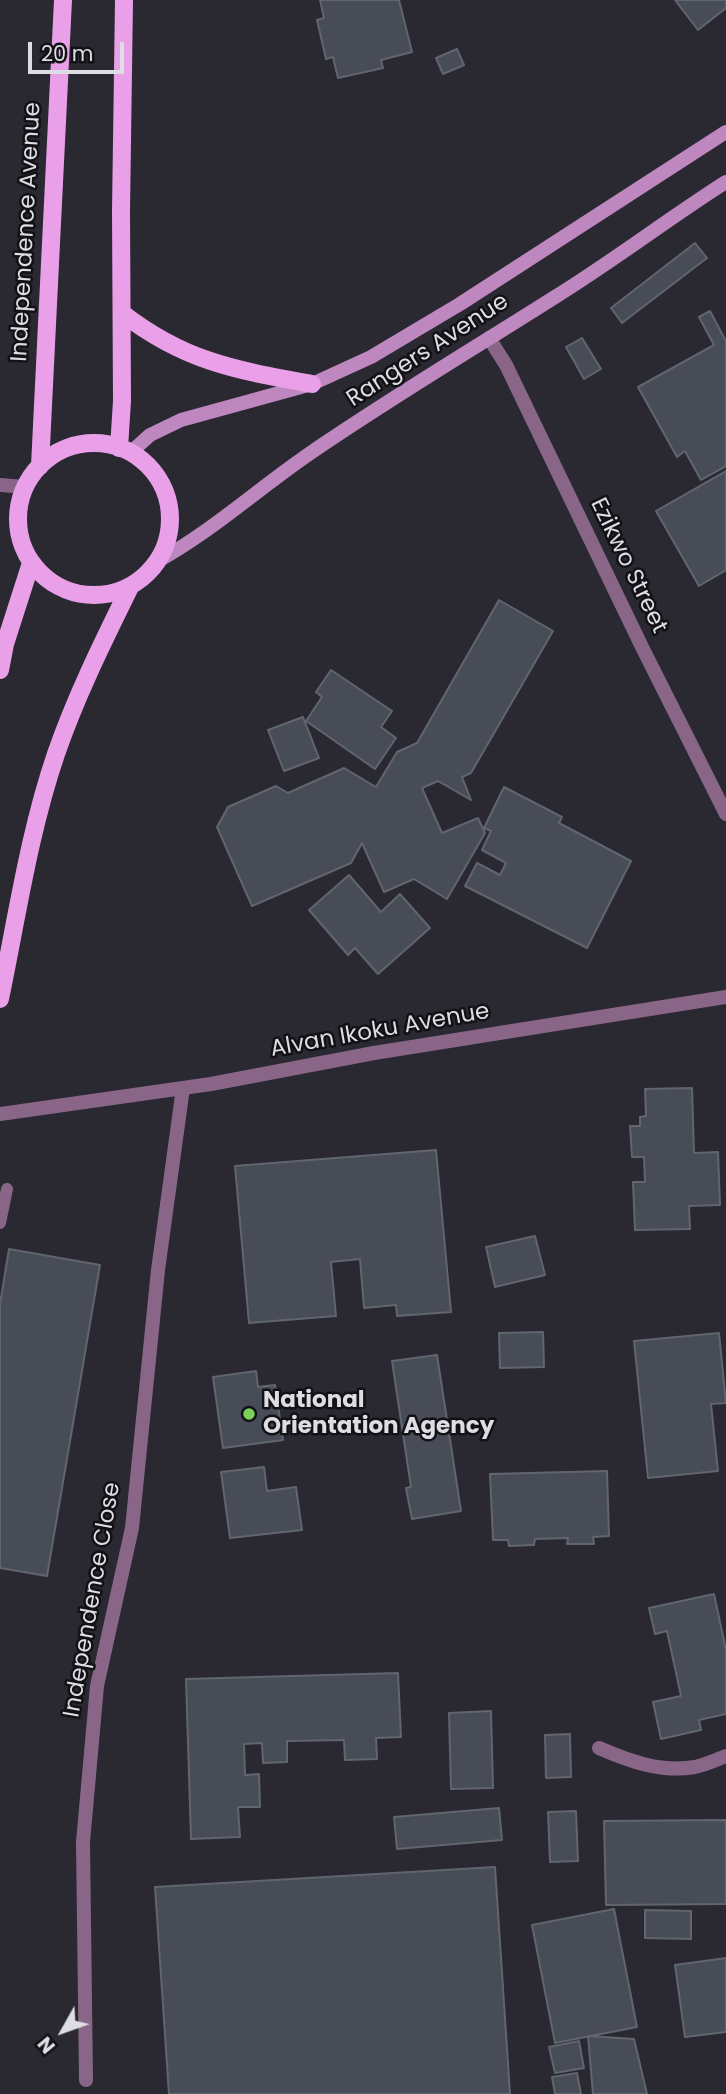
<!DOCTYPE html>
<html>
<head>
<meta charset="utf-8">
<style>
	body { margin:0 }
	#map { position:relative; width:726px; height:2094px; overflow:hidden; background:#2a2831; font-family:Poppins,sans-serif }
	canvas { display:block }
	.north { position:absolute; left:28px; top:1996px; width:70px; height:70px; -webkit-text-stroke:5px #121115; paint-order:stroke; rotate:230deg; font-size:19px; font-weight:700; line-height:28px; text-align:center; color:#dedde3 }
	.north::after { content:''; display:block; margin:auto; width:24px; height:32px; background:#dedde3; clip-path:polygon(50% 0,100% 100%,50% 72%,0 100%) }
	.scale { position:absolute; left:28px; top:42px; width:96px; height:32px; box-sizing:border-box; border:4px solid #dedde3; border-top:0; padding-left:9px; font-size:21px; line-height:24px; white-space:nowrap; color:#dedde3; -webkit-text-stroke:5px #121115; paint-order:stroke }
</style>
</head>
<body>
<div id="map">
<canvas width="726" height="2094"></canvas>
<div class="north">N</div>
<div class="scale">20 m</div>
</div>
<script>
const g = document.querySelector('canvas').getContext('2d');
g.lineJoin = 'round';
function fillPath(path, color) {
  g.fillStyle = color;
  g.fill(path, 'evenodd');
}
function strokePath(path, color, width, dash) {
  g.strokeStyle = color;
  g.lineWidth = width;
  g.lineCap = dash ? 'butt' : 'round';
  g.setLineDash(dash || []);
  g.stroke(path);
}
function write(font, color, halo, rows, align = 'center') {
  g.font = font + ' Poppins,sans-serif';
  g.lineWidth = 5;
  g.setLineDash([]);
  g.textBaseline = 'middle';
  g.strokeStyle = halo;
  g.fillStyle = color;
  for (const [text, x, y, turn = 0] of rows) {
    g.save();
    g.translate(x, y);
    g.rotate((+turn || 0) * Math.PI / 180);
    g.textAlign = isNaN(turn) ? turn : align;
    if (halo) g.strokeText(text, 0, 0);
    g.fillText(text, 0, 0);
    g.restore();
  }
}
const building = new Path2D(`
	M 320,0 L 399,0 L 412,52 L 381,60 L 383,68 L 338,78 L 333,57 L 326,59 L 317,20 L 324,18 Z
	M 675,0 L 726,0 L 726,8 L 698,30 Z
	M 457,49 L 464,65 L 443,74 L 436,58 Z
	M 695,243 L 707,258 L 622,323 L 611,308 Z
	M 710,311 L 726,341 L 726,466 L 701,480 L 685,451 L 677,457 L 638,387 L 714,345 L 699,317 Z
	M 582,338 L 601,369 L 584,379 L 566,347 Z
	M 726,471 L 726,570 L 699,586 L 656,511 Z
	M 499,600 L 553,631 L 471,773 L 462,777 L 471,800 L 438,781 L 422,788 L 442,833 L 478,818 L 485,833 L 447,899 L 414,879 L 384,892 L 362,843 L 351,863 L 252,906 L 217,827 L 228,807 L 276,786 L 288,793 L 344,768 L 376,787 L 397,752 L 417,743 Z
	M 331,670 L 392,711 L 381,727 L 396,738 L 375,769 L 306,721 L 322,697 L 316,692 Z
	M 303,717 L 319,758 L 284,771 L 268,730 Z
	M 504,787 L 562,817 L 559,823 L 631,861 L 587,948 L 465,886 L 477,863 L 500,875 L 506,863 L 482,850 L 491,831 L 484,828 Z
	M 349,875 L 381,912 L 400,894 L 430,928 L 378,974 L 355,948 L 348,955 L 309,910 Z
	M 692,1088 L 694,1153 L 718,1152 L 720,1205 L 689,1206 L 690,1229 L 635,1230 L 633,1182 L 645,1182 L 644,1157 L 632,1157 L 630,1126 L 640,1126 L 640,1117 L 646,1116 L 645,1089 Z
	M 436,1150 L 451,1312 L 397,1316 L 396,1305 L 364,1308 L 360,1259 L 331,1262 L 336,1316 L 249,1323 L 235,1166 Z
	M 535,1236 L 545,1275 L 495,1287 L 486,1247 Z
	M 9,1249 L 100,1265 L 47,1576 L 0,1568 L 0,1304 Z
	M 543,1332 L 544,1367 L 500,1368 L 499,1333 Z
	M 719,1333 L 726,1403 L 711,1404 L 718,1471 L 648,1478 L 634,1341 Z
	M 437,1355 L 461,1511 L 412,1519 L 406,1488 L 411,1487 L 392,1361 Z
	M 256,1371 L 258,1387 L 275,1385 L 283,1440 L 223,1448 L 213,1377 Z
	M 264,1467 L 267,1491 L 296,1487 L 302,1530 L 230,1538 L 221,1472 Z
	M 607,1471 L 609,1536 L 593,1537 L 594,1544 L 567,1544 L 568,1538 L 535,1539 L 534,1545 L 509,1546 L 508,1540 L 493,1540 L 490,1474 Z
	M 714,1594 L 726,1650 L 726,1714 L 699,1720 L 701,1730 L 661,1739 L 653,1702 L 681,1696 L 667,1631 L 655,1634 L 649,1608 Z
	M 398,1673 L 401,1737 L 376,1738 L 377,1759 L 345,1760 L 344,1740 L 287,1741 L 287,1762 L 263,1763 L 262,1743 L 244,1744 L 245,1775 L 259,1774 L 260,1807 L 238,1807 L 240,1837 L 191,1839 L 186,1679 Z
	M 491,1711 L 493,1788 L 451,1789 L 449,1713 Z
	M 570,1734 L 571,1777 L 546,1778 L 545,1735 Z
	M 499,1808 L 502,1840 L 397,1849 L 394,1817 Z
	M 576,1811 L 578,1861 L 550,1862 L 548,1812 Z
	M 726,1820 L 726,1904 L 606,1905 L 604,1821 Z
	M 495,1867 L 510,2094 L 169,2094 L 155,1887 Z
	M 614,1909 L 637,2027 L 555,2043 L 532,1925 Z
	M 645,1910 L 691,1911 L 691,1939 L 645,1938 Z
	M 726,1958 L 726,2032 L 685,2037 L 675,1965 Z
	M 588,2036 L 634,2039 L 647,2094 L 593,2094 Z
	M 579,2041 L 584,2068 L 555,2073 L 549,2047 Z
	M 577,2073 L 581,2094 L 555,2094 L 552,2077 Z`);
const lane = new Path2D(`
	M 0,1223 L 7,1189`);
const street = new Path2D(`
	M 489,338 L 506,365 L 642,647 L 726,814
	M 0,485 L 25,487
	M 0,1114 L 211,1084 L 374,1053 L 726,997
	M 599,1748 C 629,1761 661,1773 695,1767 C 705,1765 716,1760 726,1756
	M 86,2080 L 83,1842 L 97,1686 L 132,1528 L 158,1270 L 183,1088`);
const secondary = new Path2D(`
	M 130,453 L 150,435 L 181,420 L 312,384 L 371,357 L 460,304 L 726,132
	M 158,561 C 212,531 258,489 309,454 C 389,399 473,349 555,297 C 613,261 668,219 726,182`);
const primary = new Path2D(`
	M 122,313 C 185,362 236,370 312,384
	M18 519a76 76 0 1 1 152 0a76 76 0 1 1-152 0Z
	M 119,448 L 122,401 L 121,211 L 124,0
	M 40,466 L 63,0
	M 0,670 L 5,644 L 31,563
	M 0,999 C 17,917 29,833 56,754 C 76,696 103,642 130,587`);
const markers = [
	[249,1414,7,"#7ad157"]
];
const streetNames = [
	["Independence Avenue",27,232,-87],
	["Rangers Avenue",428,351,-33],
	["Ezikwo Street",628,566,64],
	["Alvan Ikoku Avenue",380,1031,-10],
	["Independence Close",93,1600,-80]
];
const poiNames = [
	["National",263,1401],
	["Orientation Agency",263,1427]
];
fillPath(building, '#484c56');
strokePath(building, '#60656f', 2);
strokePath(lane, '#896688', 12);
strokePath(street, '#896688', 14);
strokePath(secondary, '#bf87bf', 14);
strokePath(primary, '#e9a0e9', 18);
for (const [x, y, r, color] of markers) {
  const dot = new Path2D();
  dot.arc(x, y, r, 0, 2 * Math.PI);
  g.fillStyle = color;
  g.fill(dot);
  strokePath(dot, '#121115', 2.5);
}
write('23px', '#dedde3', '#121115', streetNames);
write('bold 23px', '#dedde3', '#121115', poiNames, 'left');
</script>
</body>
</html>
